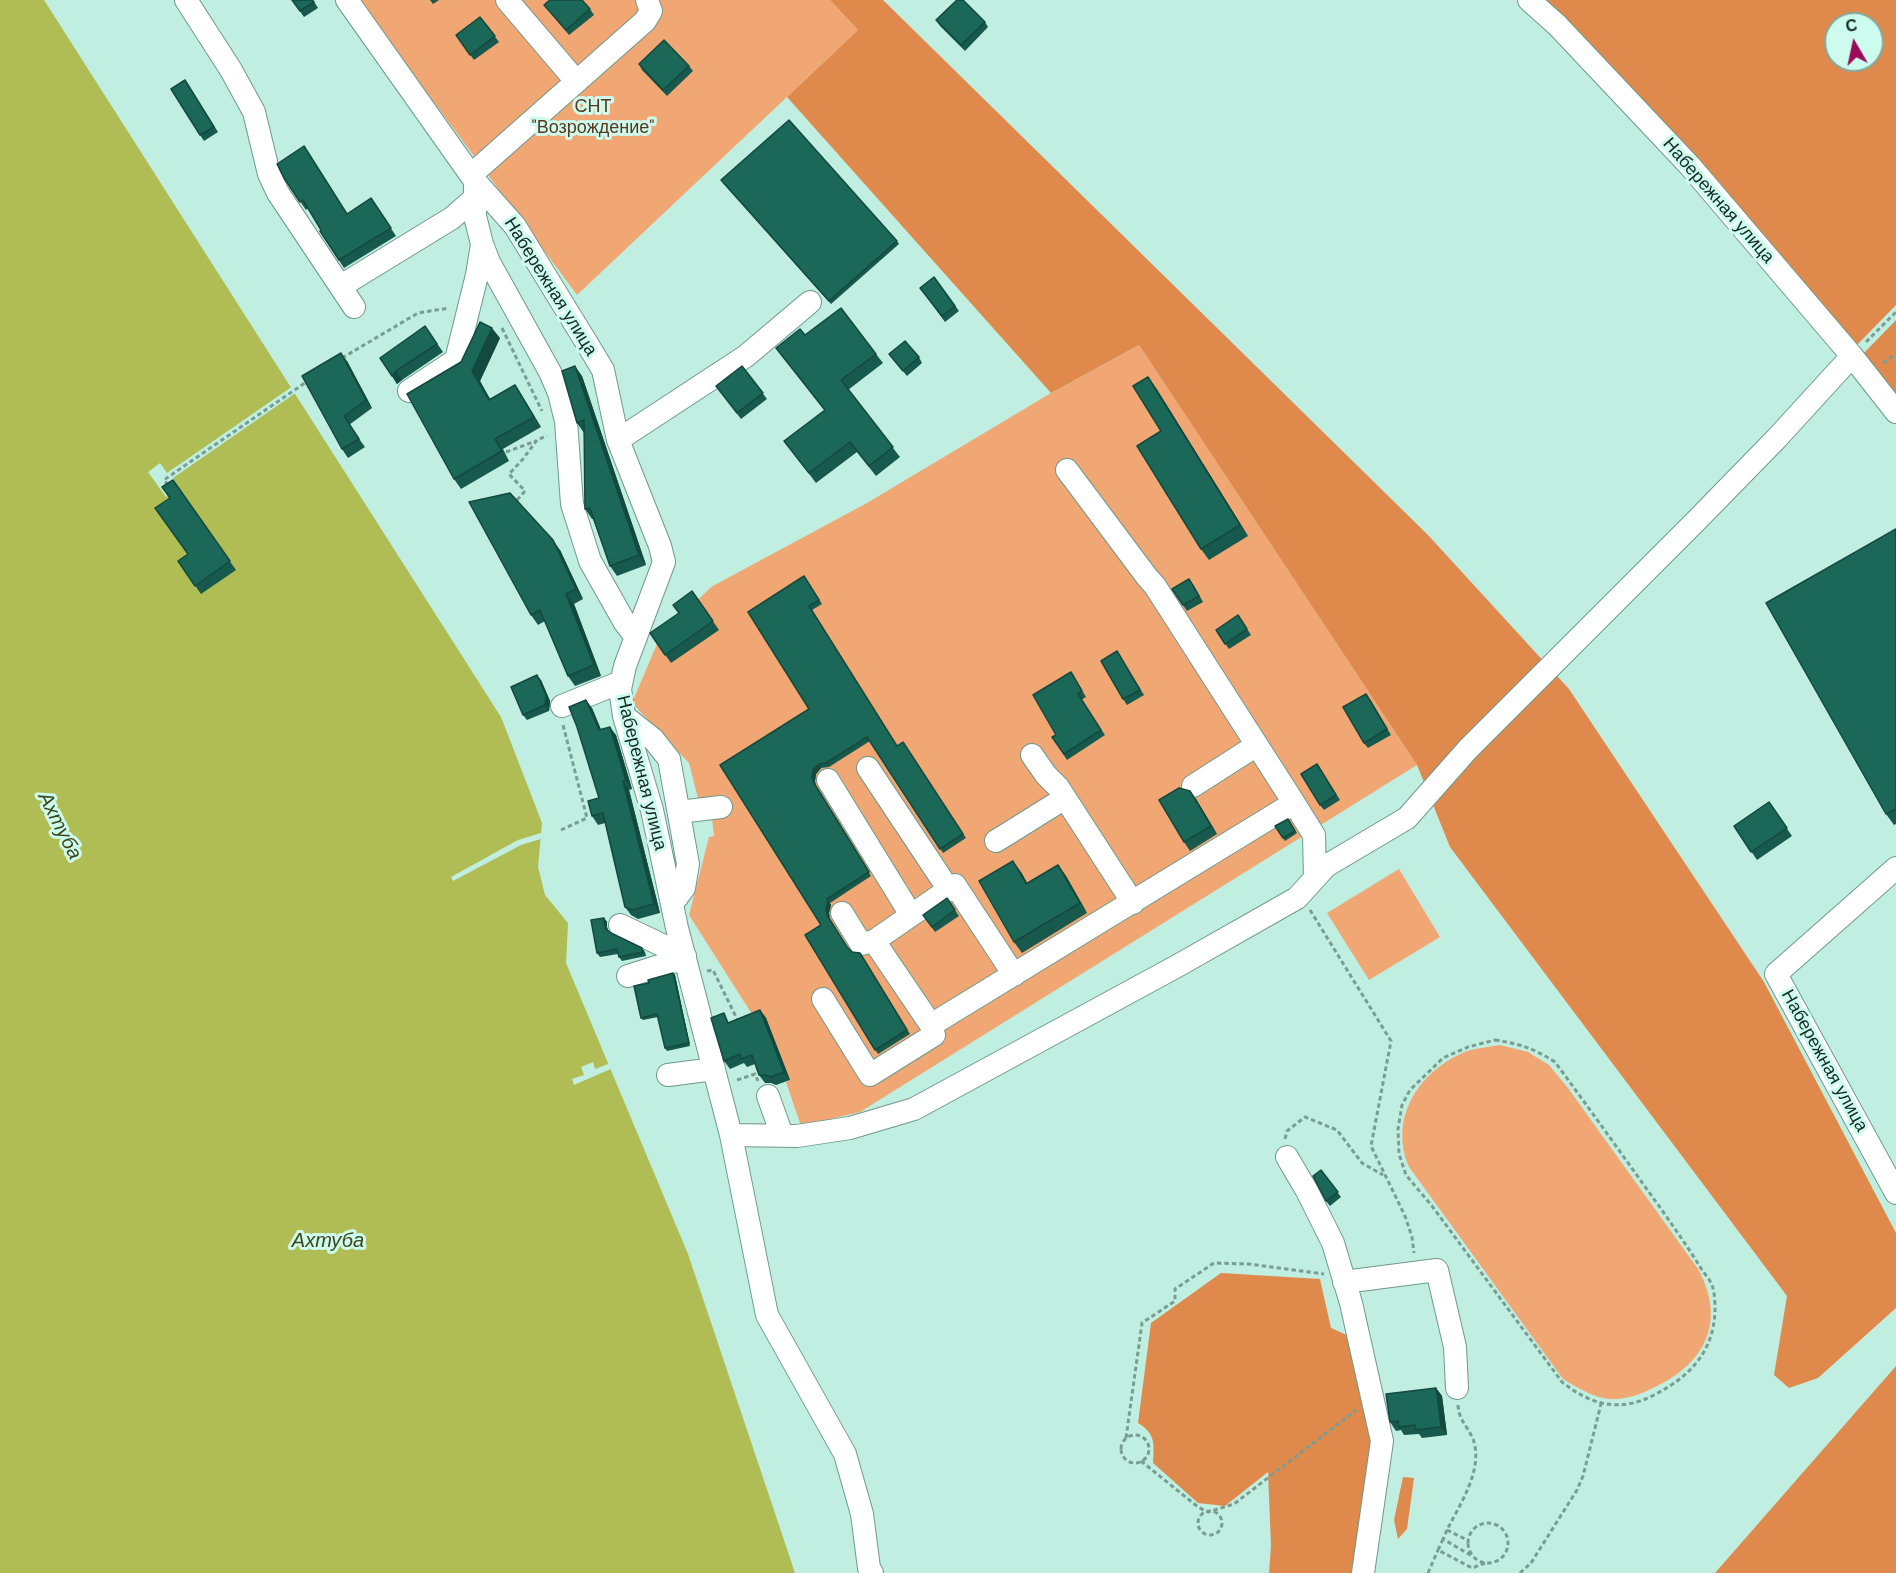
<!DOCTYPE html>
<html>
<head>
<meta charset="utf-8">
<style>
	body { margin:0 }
	#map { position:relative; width:1896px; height:1573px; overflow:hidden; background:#c0eee0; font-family:"DM Sans",sans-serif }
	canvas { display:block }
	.north { position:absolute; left:1824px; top:12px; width:60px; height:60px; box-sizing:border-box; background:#cdfbed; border:2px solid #84a79c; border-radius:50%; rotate:351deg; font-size:16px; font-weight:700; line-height:24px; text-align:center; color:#162823 }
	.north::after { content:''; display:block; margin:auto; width:21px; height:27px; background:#9b0b5a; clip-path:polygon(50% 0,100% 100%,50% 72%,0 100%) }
</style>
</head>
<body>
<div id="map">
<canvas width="1896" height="1573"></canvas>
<div class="north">С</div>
</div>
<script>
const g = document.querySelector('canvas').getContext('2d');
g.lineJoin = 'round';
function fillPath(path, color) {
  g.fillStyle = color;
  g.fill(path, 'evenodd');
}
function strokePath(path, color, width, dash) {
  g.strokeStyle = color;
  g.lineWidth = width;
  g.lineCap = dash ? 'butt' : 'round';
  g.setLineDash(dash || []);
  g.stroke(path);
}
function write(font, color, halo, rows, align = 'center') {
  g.font = font + ' "DM Sans",sans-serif';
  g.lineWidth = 6;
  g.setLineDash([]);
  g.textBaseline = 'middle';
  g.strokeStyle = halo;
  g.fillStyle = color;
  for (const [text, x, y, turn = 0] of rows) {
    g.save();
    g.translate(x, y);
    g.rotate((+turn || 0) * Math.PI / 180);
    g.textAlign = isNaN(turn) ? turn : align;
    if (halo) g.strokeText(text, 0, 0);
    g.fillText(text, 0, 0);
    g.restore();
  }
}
const green = new Path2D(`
	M 361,0 L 830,0 L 858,30 L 577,295 L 419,82 Z
	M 1139,345 L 1417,765 L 860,1112 L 801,1126 L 786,1082 L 790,1080 L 766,1019 L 757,1022 L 689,915 L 709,837 L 714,836 L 712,818 L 703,818 L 689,763 L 632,703 L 657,644 L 656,642 L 684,622 L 698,600 L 711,587 L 867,503 L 1051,393 Z
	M 1399,869 L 1440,937 L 1369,980 L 1327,913 Z
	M 1500,1045 L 1528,1052 L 1549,1065 L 1568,1088 L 1698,1269 C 1727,1322 1705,1364 1653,1388 C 1640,1395 1624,1400 1609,1399 C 1592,1397 1576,1387 1563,1379 L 1409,1167 C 1388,1117 1420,1070 1467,1051 C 1477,1048 1489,1047 1500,1045 Z`);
const forest = new Path2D(`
	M 830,0 L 883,0 L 1428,535 L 1569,689 L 1764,982 L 1896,1233 L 1896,1308 L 1818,1378 L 1789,1388 L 1774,1375 L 1787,1296 L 1450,847 L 1417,765 L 1139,345 L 1051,393 L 787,97 L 858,30 Z
	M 1541,0 L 1896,0 L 1896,305 L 1856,346 ZM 1836,24 L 1872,24 L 1872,60 L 1836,60 Z
	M 1896,320 L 1896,403 L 1863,354 Z
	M 1221,1273 L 1320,1279 L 1331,1328 L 1349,1336 L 1371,1441 L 1353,1573 L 1269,1573 L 1271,1546 L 1268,1472 L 1225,1506 L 1198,1503 L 1153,1463 C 1154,1444 1156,1434 1138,1423 L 1151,1323 Z
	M 1896,1366 L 1896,1573 L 1715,1573 Z
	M 1403,1477 L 1414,1478 L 1407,1529 L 1398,1539 L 1394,1520 Z`);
const water = new Path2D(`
	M 0,0 L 44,0 L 501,717 L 542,823 L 538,867 L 545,895 L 568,923 L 566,963 L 688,1254 L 795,1573 L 0,1573 Z`);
const pier = new Path2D(`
	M 293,386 L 297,392 L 173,478 L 179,488 L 166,497 L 148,472 L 160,463 L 167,473 Z
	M 544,832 L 544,838 L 521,845 L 453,881 L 451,877 L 518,840 Z
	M 593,1062 L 595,1069 L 611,1063 L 613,1068 L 574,1085 L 572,1079 L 584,1075 L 581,1067 Z`);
const path = new Path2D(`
	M 502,328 L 542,411
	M 1866,342 L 1896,312
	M 342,358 L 418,313 L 449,308
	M 1883,363 L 1896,354
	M 506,452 L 536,441
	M 168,485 L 164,480 L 309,380
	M 517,500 L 525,491 L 509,474 L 523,459 L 537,440 L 547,436
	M 561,830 L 587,818 L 563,725
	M 1310,910 L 1391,1041 L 1371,1146 L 1405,1216 L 1412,1237 L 1414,1253
	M 707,971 L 713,970 L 738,1021
	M 1495,1040 C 1520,1044 1533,1048 1555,1062 C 1592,1112 1628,1163 1664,1213 C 1677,1232 1690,1250 1702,1270 C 1705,1274 1710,1280 1712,1285 C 1715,1293 1715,1304 1715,1312 C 1713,1353 1689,1377 1654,1395 C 1619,1413 1591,1405 1562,1382 L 1432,1206 L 1406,1175 L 1399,1154 L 1398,1129 L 1402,1105 L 1410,1090 L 1443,1058 L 1468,1047 Z
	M 737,1080 L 755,1074 L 758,1081
	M 1285,1139 L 1287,1131 L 1305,1117 L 1337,1130 L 1362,1163 L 1383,1175
	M 1458,1405 C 1459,1421 1467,1425 1473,1439 C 1484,1469 1460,1504 1447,1530 L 1469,1541
	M1121 1449a14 14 0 1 1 28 0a14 14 0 1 1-28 0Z
	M 1126,1438 L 1142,1323 L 1175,1301 L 1175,1289 L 1214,1263 L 1249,1264 L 1324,1274
	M 1141,1461 L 1198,1507 L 1208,1512 L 1234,1504 L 1356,1410
	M1198 1523a12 12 0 1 1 24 0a12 12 0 1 1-24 0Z
	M1468 1543a20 20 0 1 1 40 0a20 20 0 1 1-40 0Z
	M 1447,1530 L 1443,1539 L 1472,1556
	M 1443,1539 L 1438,1550 L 1472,1568 L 1485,1563
	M 1428,1573 L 1438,1550
	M 1520,1573 L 1531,1563 L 1577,1490 L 1583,1476 L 1601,1404`);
const minor = new Path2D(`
	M 186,0 L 231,70 L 254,112 L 269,174 L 278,193 L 354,307
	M 347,0 L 475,181 L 515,226 L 588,345 L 603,370 L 618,440 L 660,546 L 664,562 L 625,666 L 620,689 L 624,716 L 652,810 L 677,928 L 731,1135 L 767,1315 L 845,1454 L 862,1514 L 869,1568 L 872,1573
	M 507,0 L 576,81
	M 1529,0 L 1557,25 L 1690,166 L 1852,356 L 1896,412
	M 472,174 L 645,21 L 651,11 L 647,0
	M 475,181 L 475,216 L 482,244 L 489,262 L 550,372 L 559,393 L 566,421 L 572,504 L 590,561 L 625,623 L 636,637
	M 341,286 L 452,218 L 476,197
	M 409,391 L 456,360 L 477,275 L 482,244
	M 618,440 L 746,356 L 810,302
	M 1067,470 L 1147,577 L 1155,586 L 1294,803
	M 562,706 L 621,682
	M 624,716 L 653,739 L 669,759 L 688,864 L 684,888 L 672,904
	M 1032,755 L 1046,775 L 1058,787 L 1133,903
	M 868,768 L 949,890
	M 828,780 L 911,915
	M 1193,786 L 1257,745
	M 679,812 L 721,807
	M 996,841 L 1065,798
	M 1896,868 L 1776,974 L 1896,1193
	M 842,913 L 861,944 L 874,941 L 931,1025 L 1294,803 L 1314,835 L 1315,878
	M 620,925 L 685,956
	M 874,941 L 955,885 L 1014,975
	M 628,976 L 685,958
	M 823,999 L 870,1075 L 934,1035 L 931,1025
	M 668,1075 L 714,1069
	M 768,1096 L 782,1135
	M 731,1135 L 797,1136 L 850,1128 L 914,1109 L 1179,965 L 1297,898 L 1326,866 L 1407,818 L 1468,749 L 1696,521 L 1777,438 L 1852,356
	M 1287,1157 L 1307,1191 L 1333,1243 L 1351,1303 L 1382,1441 L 1363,1573
	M 1344,1282 L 1437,1270 L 1455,1347 L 1457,1388`);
const wall = new Path2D(`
	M 292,0 L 313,0 L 318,8 L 304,17 Z
	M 430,0 L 439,0 L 433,4 Z
	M 544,5 L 590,9 L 594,15 L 569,35 Z
	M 480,17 L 499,42 L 474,60 L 456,35 Z
	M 936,20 L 985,22 L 988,27 L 965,51 L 940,26 Z
	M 639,64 L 689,66 L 693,71 L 667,96 L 642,70 Z
	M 189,86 L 218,132 L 204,141 L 200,135 Z
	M 284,178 L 347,214 L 371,198 L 396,236 L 344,268 L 320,231 L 321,230 L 308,208 L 306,210 Z
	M 723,183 L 897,241 L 899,244 L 831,304 Z
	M 934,277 L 959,311 L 945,322 L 920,288 Z
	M 425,326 L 443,352 L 402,380 L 397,384 L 392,376 Z
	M 500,338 L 480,381 L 490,400 L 522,396 L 541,427 L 503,449 L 509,461 L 461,489 L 454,479 L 461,362 Z
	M 776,348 L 876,354 L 883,363 L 848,390 L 900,457 L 876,476 L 857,452 L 816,483 L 784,441 L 825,411 Z
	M 889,354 L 919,357 L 922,363 L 907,376 Z
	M 347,361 L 372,408 L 349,425 L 365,447 L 348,458 L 342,449 Z
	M 742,366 L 767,399 L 741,419 L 716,386 Z
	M 582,376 L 646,565 L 617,576 L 610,566 L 593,519 L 592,519 L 585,509 L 584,433 L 577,423 Z
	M 1156,388 L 1248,536 L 1209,560 L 1201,549 L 1161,431 Z
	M 173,480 L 236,570 L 201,594 L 178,561 L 188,554 L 169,498 Z
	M 1896,529 L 1896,824 L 1894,825 L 1886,814 Z
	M 560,550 L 583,599 L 574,604 L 601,676 L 575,686 L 568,676 L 545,621 L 538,625 L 531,615 Z
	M 804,576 L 822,604 L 812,610 L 897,746 L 903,742 L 966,838 L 943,853 L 870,741 L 829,767 L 821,768 L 816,774 L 815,781 L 816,787 L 871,876 L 830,903 L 831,905 L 829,913 L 830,920 L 848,948 L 852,952 L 863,957 L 910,1034 L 878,1054 L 805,935 L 821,925 L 809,709 Z
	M 1193,584 L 1203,602 L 1187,611 L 1172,589 Z
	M 692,591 L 719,630 L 671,663 L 650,633 L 679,613 Z
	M 1238,615 L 1251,635 L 1229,649 L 1216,630 Z
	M 1117,651 L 1144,695 L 1127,705 L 1123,699 Z
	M 1071,672 L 1086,697 L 1081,700 L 1105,735 L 1067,760 L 1052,737 L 1056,735 Z
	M 541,680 L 550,701 L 549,711 L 527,720 L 523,715 Z
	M 1370,699 L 1391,735 L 1368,748 L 1364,743 Z
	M 592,708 L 601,730 L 616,735 L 632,789 L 629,790 L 660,913 L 638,919 L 631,915 L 625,907 L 605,823 L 598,825 L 592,816 L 599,798 Z
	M 1321,770 L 1340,800 L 1324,810 L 1320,805 Z
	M 1196,799 L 1217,834 L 1190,851 L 1184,842 Z
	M 1769,802 L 1792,836 L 1757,860 L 1734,826 Z
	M 1288,819 L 1297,833 L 1285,841 L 1275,826 Z
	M 1058,865 L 1066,876 L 1087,913 L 1022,953 L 1014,942 L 1021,872 L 1027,883 Z
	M 947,898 L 959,916 L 935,932 L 923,915 Z
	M 604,918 L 607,922 L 607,927 L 608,930 L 611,933 L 642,948 L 645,952 L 646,956 L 622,961 L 619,957 L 618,954 L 600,957 L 597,953 Z
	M 673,973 L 675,975 L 690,1046 L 667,1051 L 665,1048 L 658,1017 L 643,1020 L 641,1018 L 649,983 Z
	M 760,1010 L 766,1018 L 790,1080 L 776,1085 L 771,1083 L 765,1083 L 759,1075 L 755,1064 L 747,1067 L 744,1063 L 730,1069 L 724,1061 L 730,1022 Z
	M 1321,1170 L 1341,1197 L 1330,1206 L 1326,1201 Z
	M 1436,1388 L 1442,1396 L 1447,1435 L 1422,1438 L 1419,1434 L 1404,1435 L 1401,1430 L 1396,1431 L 1390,1422 Z`);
const shadedWall = new Path2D(`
	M 492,328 L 500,338 L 480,381 L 497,411 L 489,400 L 472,371 Z
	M 341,353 L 347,361 L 372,408 L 366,400 Z
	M 575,366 L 582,376 L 646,565 L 639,555 Z
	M 396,371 L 402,380 L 397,384 L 392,376 Z
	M 1148,377 L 1156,388 L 1248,536 L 1240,525 Z
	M 515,385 L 522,396 L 541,427 L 534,417 Z
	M 553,540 L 560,550 L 583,599 L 576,589 Z
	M 566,594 L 574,604 L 601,676 L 594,665 Z
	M 537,675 L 541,680 L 550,701 L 549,711 L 545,705 Z
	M 586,700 L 592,708 L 605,739 L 599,730 Z
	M 610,727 L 616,735 L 632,789 L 626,781 Z
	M 819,764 L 821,768 L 816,774 L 815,781 L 816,787 L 871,876 L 814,783 L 812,777 L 813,770 Z
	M 623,781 L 629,790 L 660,913 L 654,904 Z
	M 1190,791 L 1196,799 L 1217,834 L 1211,826 Z
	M 1013,861 L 1021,872 L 1034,895 L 1026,884 Z
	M 1058,865 L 1066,876 L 1087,913 L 1080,903 Z
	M 828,901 L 831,905 L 829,913 L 830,920 L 827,915 L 826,909 Z
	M 604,918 L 607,922 L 607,927 L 609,933 L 604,922 Z
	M 673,973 L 675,975 L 690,1046 L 689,1043 Z
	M 760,1010 L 766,1018 L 790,1080 L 784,1072 Z
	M 1436,1388 L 1442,1396 L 1447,1435 L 1441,1427 Z`);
const building = new Path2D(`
	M 292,0 L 312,0 L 314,2 L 300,11 Z
	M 550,0 L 582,0 L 590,9 L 566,30 L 544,5 Z
	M 957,0 L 963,0 L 985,22 L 961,45 L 936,20 Z
	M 480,17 L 495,36 L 470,55 L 456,35 Z
	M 664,40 L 689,66 L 663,90 L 639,64 Z
	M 185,80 L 214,127 L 200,135 L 171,89 Z
	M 789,120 L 897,241 L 829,301 L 721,180 Z
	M 304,146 L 347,214 L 371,198 L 391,228 L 339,260 L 320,231 L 321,230 L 303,200 L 300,202 L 284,178 L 277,164 Z
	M 934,277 L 955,306 L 942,316 L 920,288 Z
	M 841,308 L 876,354 L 841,380 L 893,447 L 869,466 L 850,442 L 809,473 L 784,441 L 825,410 L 776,348 L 800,329 L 805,335 Z
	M 480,322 L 492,328 L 472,371 L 489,400 L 515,385 L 534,417 L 495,439 L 502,451 L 454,479 L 407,394 L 461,362 Z
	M 425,326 L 437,344 L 396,371 L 392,376 L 380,358 Z
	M 905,341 L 919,357 L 903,371 L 889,354 Z
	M 341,353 L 366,400 L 344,416 L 359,439 L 342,449 L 302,376 Z
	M 575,366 L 639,555 L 610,566 L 590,508 L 585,509 L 584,420 L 577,423 L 562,371 Z
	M 742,366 L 763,393 L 737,413 L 716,386 Z
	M 1148,377 L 1240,525 L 1201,549 L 1137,446 L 1161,431 L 1133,386 Z
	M 173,480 L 230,561 L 195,586 L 178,561 L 188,554 L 155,508 L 170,498 L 162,487 Z
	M 510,493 L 553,540 L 576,589 L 566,594 L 594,665 L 568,676 L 540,610 L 531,615 L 469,502 Z
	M 1896,529 L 1896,809 L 1886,814 L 1766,603 Z
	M 804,576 L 819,600 L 809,606 L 897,746 L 903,742 L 963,834 L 940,849 L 867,737 L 826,763 L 819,764 L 813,770 L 812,777 L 814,783 L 869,872 L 827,899 L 828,901 L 826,909 L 827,915 L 847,947 L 852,952 L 860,953 L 907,1030 L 875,1050 L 805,935 L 821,925 L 720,765 L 809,709 L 748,612 Z
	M 1189,579 L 1199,596 L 1183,605 L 1172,589 Z
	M 692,591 L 713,621 L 665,655 L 650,633 L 679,613 L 673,605 Z
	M 1238,615 L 1247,629 L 1225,644 L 1216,630 Z
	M 1117,651 L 1140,690 L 1123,699 L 1101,661 Z
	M 1071,672 L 1082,691 L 1078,694 L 1101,730 L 1064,754 L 1052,737 L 1056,735 L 1033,695 Z
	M 537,675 L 546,695 L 545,705 L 523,715 L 511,687 Z
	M 1366,694 L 1387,729 L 1364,743 L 1343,707 Z
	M 586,700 L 599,730 L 610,727 L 626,781 L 623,781 L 654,904 L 632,910 L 625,907 L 603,813 L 592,816 L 588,801 L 599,798 L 577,727 L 569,707 Z
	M 1317,764 L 1336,795 L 1320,805 L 1301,774 Z
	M 1179,788 L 1190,791 L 1211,826 L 1184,842 L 1159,800 Z
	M 1769,802 L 1787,828 L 1751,852 L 1734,826 Z
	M 1288,819 L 1295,831 L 1283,838 L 1275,826 Z
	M 1013,861 L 1026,884 L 1058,865 L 1080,903 L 1014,942 L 979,881 Z
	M 947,898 L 955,910 L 932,927 L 923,915 Z
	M 604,918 L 604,922 L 606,929 L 611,933 L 642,948 L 643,952 L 619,957 L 617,949 L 597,953 L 591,920 Z
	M 673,973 L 689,1043 L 665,1048 L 657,1014 L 641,1018 L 634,986 L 649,983 L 648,980 Z
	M 760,1010 L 784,1072 L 771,1077 L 765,1075 L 759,1075 L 752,1055 L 741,1059 L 740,1054 L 724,1061 L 711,1018 L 724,1013 L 728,1023 Z
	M 1321,1170 L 1338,1192 L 1326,1201 L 1313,1176 Z
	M 1436,1388 L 1441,1427 L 1416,1430 L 1415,1425 L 1399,1427 L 1398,1421 L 1390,1422 L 1386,1394 Z`);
const parkNames = [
	["СНТ",593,107],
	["\"Возрождение\"",593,128]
];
const streetNames = [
	["Набережная улица",1718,201,49],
	["Набережная улица",550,287,58],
	["Набережная улица",641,773,76],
	["Набережная улица",1824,1061,61]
];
const waterNames = [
	["Ахтуба",59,826,63],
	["Ахтуба",328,1242]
];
fillPath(green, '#f1a773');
fillPath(forest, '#df8a4c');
fillPath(water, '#b0bd55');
fillPath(pier, '#c0eee0');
strokePath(minor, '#6e998d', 24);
strokePath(path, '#7a9d93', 3, [4.5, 3]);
strokePath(minor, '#fff', 22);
fillPath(wall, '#17594c');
fillPath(shadedWall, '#13493e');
fillPath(building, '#1b6858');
strokePath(building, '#13493e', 1.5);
write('18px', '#5a371d', '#cdfbed', parkNames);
write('18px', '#162823', '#cdfbed', streetNames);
write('italic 20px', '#3f4419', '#cdfbed', waterNames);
</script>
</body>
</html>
